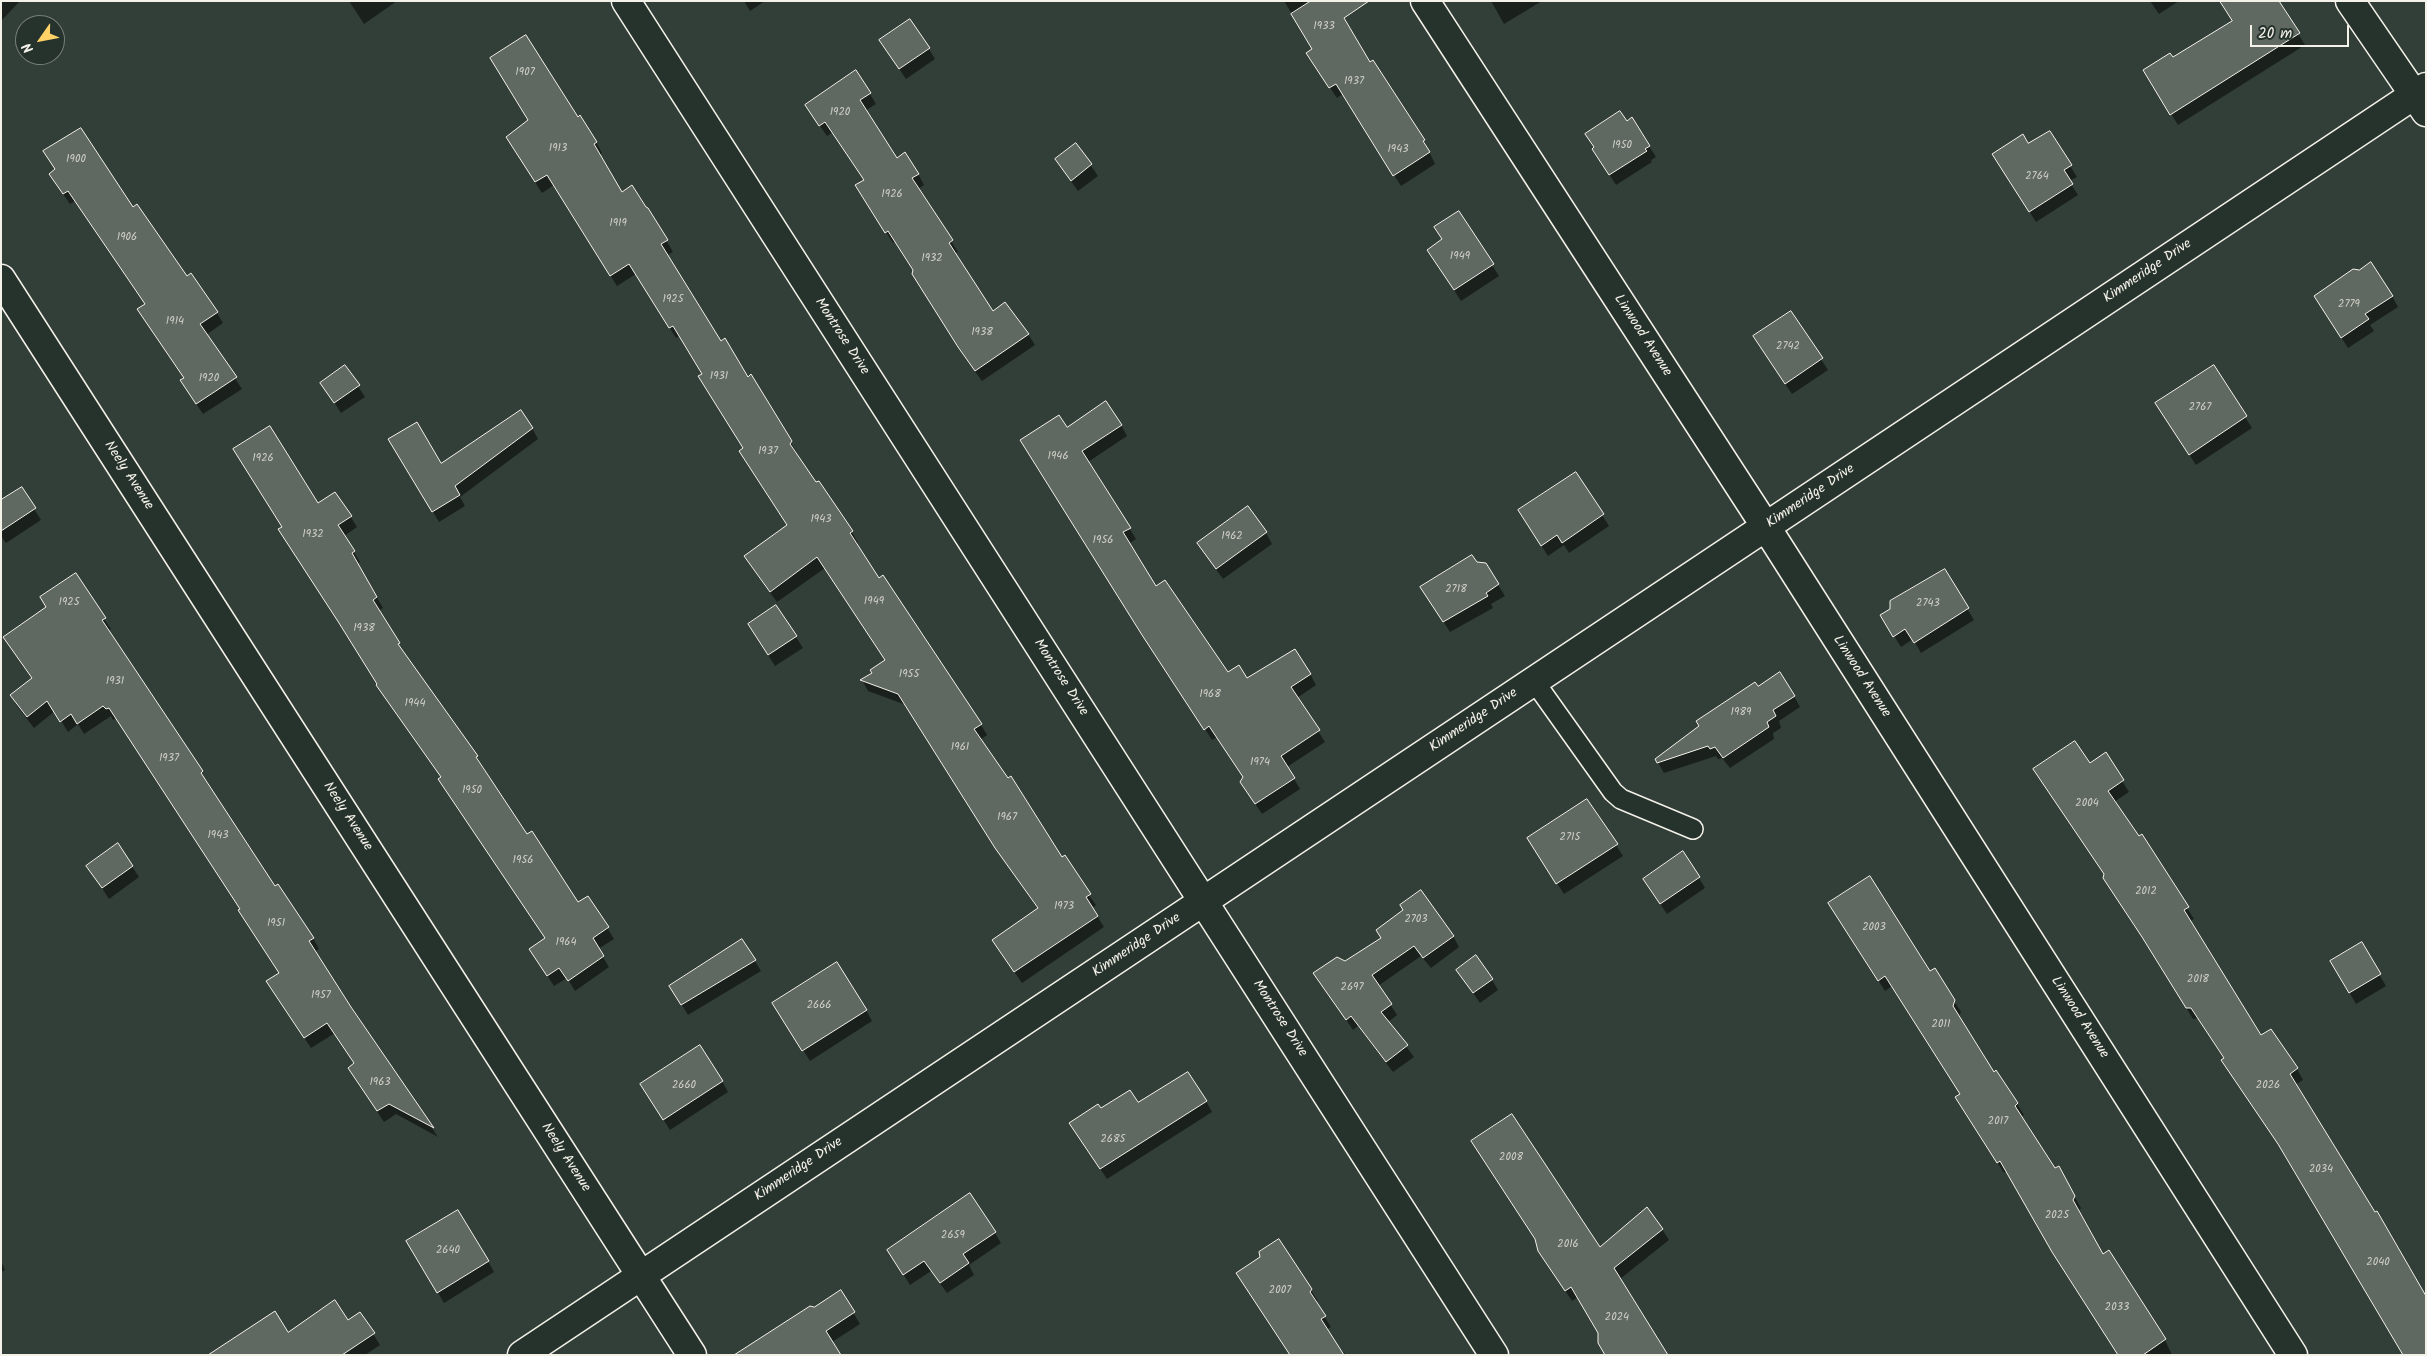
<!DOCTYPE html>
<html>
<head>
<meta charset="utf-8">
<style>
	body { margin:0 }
	#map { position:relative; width:2427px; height:1356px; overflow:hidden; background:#323e38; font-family:Kalam,sans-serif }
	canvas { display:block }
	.frame { position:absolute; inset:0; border:2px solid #f4f1e8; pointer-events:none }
	.north { position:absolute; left:15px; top:15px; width:50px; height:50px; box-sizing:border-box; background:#26332d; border:1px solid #787f78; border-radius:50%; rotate:237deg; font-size:14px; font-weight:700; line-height:20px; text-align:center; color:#f4f1e8 }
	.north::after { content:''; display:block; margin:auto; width:18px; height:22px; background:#ffd166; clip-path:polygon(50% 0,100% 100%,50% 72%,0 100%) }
	.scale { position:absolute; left:2250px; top:25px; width:99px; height:22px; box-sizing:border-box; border:2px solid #f4f1e8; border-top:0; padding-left:6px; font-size:15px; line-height:18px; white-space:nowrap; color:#f4f1e8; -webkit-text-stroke:4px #26332d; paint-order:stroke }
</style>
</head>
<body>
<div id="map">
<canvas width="2427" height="1356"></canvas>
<div class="frame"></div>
<div class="north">N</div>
<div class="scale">20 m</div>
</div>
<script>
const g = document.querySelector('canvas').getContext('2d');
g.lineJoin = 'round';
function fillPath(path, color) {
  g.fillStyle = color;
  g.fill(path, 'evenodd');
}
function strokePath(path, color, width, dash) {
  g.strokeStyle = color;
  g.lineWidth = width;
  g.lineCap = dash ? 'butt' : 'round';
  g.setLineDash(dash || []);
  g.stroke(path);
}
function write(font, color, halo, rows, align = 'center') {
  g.font = font + ' Kalam,sans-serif';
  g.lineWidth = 4.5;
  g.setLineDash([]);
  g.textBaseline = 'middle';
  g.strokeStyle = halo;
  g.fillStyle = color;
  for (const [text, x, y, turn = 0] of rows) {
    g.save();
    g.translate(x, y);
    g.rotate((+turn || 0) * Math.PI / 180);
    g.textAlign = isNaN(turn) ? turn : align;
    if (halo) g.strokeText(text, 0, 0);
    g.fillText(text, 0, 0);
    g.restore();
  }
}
const shadow = new Path2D(`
	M 1,1 L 20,1 L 1,21 Z
	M 349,1 L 397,1 L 364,24 Z
	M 744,1 L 765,1 L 750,11 Z
	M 1284,1 L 1331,1 L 1370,63 L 1372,62 L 1424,141 L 1435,164 L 1401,186 L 1343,94 L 1337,98 L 1314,64 L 1314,50 Z
	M 1491,1 L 1542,1 L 1504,24 Z
	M 2150,1 L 2179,1 L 2159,14 Z
	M 2278,1 L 2305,45 L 2178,125 L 2151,81 L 2172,59 Z
	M 929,49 L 935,59 L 906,79 L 887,51 Z
	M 870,94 L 876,104 L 865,111 L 897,159 L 918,174 L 924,185 L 918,189 L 958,252 L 954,254 L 992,312 L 1028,334 L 1035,345 L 982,381 L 965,358 L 920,285 L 914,271 L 895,241 L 893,243 L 863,197 L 865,181 L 833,132 L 827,136 L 813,116 Z
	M 578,118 L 596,142 L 602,153 L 599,155 L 622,193 L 648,209 L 673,252 L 667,255 L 721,342 L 747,379 L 751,376 L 797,453 L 796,455 L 852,532 L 858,543 L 856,544 L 879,580 L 981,725 L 987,735 L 980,740 L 1062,859 L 1096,905 L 1092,908 L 1104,927 L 1022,983 L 1000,951 L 1038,909 L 1003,859 L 906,705 L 868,691 L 862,680 L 886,661 L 825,568 L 777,602 L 752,568 L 745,557 L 788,526 L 704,374 L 680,336 L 676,338 L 636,274 L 617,286 L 554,185 L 542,193 L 514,149 Z
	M 2049,132 L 2077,177 L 2069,181 L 2078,195 L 2036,222 L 2000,165 Z
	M 1076,144 L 1098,176 L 1078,191 L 1056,160 Z
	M 1649,146 L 1656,157 L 1651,160 L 1652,162 L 1616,185 L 1600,160 L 1596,148 Z
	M 57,185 L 132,208 L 186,278 L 217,313 L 223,323 L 206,335 L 242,389 L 203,414 L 188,392 L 185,379 L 146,305 L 75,201 L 70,204 Z
	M 1458,213 L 1499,276 L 1461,301 L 1435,261 Z
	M 2392,296 L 2398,307 L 2370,325 L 2374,331 L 2348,348 L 2322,307 Z
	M 1791,313 L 1828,370 L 1792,394 L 1761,348 Z
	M 345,366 L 365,397 L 341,413 L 322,383 Z
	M 2213,367 L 2252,428 L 2196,465 L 2163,415 Z
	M 1121,425 L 1127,436 L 1088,462 L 1136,539 L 1128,544 L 1155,588 L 1228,674 L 1247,680 L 1310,674 L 1316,685 L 1297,698 L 1325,742 L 1287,767 L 1300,789 L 1262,814 L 1248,793 L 1244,777 L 1217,737 L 1212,740 L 1028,452 L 1066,429 Z
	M 532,428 L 538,439 L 460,497 L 465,506 L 439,522 L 390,440 L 440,464 Z
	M 1576,474 L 1609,526 L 1569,553 L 1564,545 L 1548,556 L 1526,522 Z
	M 21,488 L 41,520 L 6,543 L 1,536 L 1,501 Z
	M 318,505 L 350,516 L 357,527 L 344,536 L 360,562 L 357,564 L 383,608 L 378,611 L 404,655 L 477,757 L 526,836 L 578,904 L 588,897 L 614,939 L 598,949 L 609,967 L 575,991 L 567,978 L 554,986 L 537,960 L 546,939 L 442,778 L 377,685 Z
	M 1266,533 L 1272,544 L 1223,579 L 1205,554 Z
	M 1476,564 L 1485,564 L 1505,596 L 1491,604 L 1493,608 L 1450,632 L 1428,598 Z
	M 1944,571 L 1974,620 L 1921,653 L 1913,639 L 1901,647 L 1888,626 Z
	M 776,606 L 803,648 L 775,666 L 749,625 Z
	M 104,619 L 111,629 L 108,631 L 275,887 L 313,938 L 319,949 L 315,952 L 438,1137 L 396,1114 L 384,1122 L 356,1079 L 355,1064 L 335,1033 L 311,1048 L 274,992 L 280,974 L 242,909 L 116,718 L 113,720 L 111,716 L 84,734 L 78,724 L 68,732 L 55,711 L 34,728 L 17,706 L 11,695 L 32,679 L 5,638 Z
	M 1794,696 L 1800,707 L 1779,721 L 1781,728 L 1773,733 L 1774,739 L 1730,768 L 1722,758 L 1718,759 L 1716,756 L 1664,773 L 1656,759 Z
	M 2105,754 L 2129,792 L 2114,802 L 2187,908 L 2194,919 L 2190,921 L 2260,1037 L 2297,1069 L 2303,1080 L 2295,1085 L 2426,1299 L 2285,1155 L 2198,1018 L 2193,1019 L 2105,875 L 2034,770 L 2090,765 Z
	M 1587,800 L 1623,856 L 1564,894 L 1535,849 Z
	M 118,845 L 139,877 L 109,899 L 88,866 Z
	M 1699,878 L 1705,888 L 1667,914 L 1644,880 Z
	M 1836,914 L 1930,972 L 1954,1001 L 1961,1012 L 1959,1017 L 1994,1074 L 1996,1072 L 2017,1104 L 2024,1115 L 2021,1117 L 2055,1170 L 2058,1168 L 2081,1208 L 2078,1212 L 2103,1255 L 2109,1251 L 2165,1340 L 2172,1355 L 2118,1355 L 2007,1171 L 2004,1173 L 1963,1108 L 1961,1095 L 1892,986 L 1885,991 Z
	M 1453,936 L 1459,947 L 1431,968 L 1421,956 L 1378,986 L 1397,1015 L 1388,1022 L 1414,1057 L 1393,1072 L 1358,1026 L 1353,1030 L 1315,973 L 1345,963 Z
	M 742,940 L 761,971 L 688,1015 L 677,997 Z
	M 2361,944 L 2386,986 L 2356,1004 L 2332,962 Z
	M 1458,971 L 1492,980 L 1498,990 L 1480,1003 Z
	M 866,1010 L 872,1021 L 810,1061 L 780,1014 Z
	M 722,1081 L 728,1092 L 670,1130 L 648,1095 Z
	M 1206,1101 L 1212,1112 L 1107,1179 L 1077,1134 L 1101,1110 L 1138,1104 Z
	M 1662,1229 L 1669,1240 L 1620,1279 L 1600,1333 L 1578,1297 L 1572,1301 L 1546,1262 Z
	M 995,1233 L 1001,1243 L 969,1265 L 974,1275 L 947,1293 L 931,1271 L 910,1285 L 895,1261 Z
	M 408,1241 L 488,1261 L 494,1272 L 444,1303 Z
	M 1279,1241 L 1318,1301 L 1316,1303 L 1331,1327 L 1326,1330 L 1339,1349 L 1347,1355 L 1312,1355 L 1261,1258 Z
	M 1,1261 L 5,1270 L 1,1272 Z
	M 841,1292 L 860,1324 L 832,1342 L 757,1355 L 814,1309 Z
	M 348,1322 L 373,1334 L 380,1345 L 365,1355 L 210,1355 L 288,1334 Z`);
const building = new Path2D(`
	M 1311,1 L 1369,1 L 1344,18 L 1370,62 L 1373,60 L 1425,140 L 1423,141 L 1430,152 L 1393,176 L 1336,84 L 1329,88 L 1306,53 L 1312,49 L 1291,14 Z
	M 2220,1 L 2279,1 L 2300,33 L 2170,115 L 2143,70 L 2170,53 L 2173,57 L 2232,21 Z
	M 910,19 L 930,48 L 899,69 L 879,40 Z
	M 526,35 L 578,117 L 580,115 L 597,142 L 594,144 L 622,192 L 632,185 L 646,207 L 648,208 L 668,240 L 661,244 L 721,341 L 725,338 L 748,377 L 751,374 L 792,441 L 790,444 L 816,482 L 819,481 L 853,531 L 850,533 L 879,578 L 883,575 L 982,724 L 974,729 L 1008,778 L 1011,776 L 1062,857 L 1065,855 L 1091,894 L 1086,897 L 1098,916 L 1014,972 L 992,940 L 1038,908 L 995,848 L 898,694 L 860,680 L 872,673 L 870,670 L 885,660 L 817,557 L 770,592 L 744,556 L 787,525 L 739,451 L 743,448 L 698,376 L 702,374 L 673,326 L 669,328 L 629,264 L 610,276 L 547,175 L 535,182 L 506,137 L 528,120 L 490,58 Z
	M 856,70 L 871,93 L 860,100 L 897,158 L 905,152 L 919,174 L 912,178 L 953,240 L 949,243 L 993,311 L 1005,302 L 1029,334 L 975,371 L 958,347 L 912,274 L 913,270 L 888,231 L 885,233 L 855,185 L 864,180 L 825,122 L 819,126 L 805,105 Z
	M 1620,111 L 1627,121 L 1632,117 L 1650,146 L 1645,149 L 1647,151 L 1609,175 L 1592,149 L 1594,147 L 1585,134 Z
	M 81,128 L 133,207 L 137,204 L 187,276 L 191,273 L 218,312 L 200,324 L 237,377 L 196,404 L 180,380 L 184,378 L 137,309 L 145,304 L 68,191 L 63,194 L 49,174 L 55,169 L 43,151 Z
	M 2050,131 L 2072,165 L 2064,170 L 2073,184 L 2029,212 L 1992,154 L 2023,134 L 2028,143 Z
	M 1076,143 L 1092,164 L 1071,181 L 1055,159 Z
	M 1459,211 L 1494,264 L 1454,290 L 1427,250 L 1442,239 L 1434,227 Z
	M 2371,262 L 2393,296 L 2365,314 L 2369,319 L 2341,338 L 2314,296 L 2353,269 L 2359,270 Z
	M 1791,311 L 1823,358 L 1785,384 L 1753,336 Z
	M 345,365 L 360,385 L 334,403 L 320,383 Z
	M 2214,365 L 2247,416 L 2189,455 L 2155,403 Z
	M 1106,401 L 1122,425 L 1082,451 L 1131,528 L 1123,532 L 1156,586 L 1165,580 L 1228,672 L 1239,665 L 1247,678 L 1295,649 L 1311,674 L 1291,687 L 1320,730 L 1281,756 L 1295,778 L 1255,804 L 1240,782 L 1243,777 L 1209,726 L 1204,730 L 1142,635 L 1020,440 L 1059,415 L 1067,427 Z
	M 521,410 L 533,428 L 455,486 L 460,495 L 432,512 L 388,439 L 417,422 L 441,463 Z
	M 270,426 L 318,503 L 335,492 L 352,516 L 338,525 L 355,551 L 352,553 L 377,597 L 373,600 L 400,643 L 398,644 L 478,756 L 476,757 L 527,834 L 532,831 L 578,902 L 588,896 L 609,927 L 593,938 L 604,956 L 568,981 L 559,968 L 547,976 L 529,949 L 545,938 L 438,779 L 441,777 L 376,685 L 377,684 L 339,623 L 278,529 L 282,527 L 233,449 Z
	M 1576,472 L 1604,514 L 1562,543 L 1557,535 L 1541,546 L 1518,510 Z
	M 22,487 L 36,508 L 1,531 L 1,500 Z
	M 1248,506 L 1267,532 L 1216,569 L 1197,543 Z
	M 1472,555 L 1477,562 L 1486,563 L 1499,584 L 1486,593 L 1488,596 L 1443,622 L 1420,587 Z
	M 1945,569 L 1969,608 L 1914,643 L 1905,629 L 1893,637 L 1880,615 L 1890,609 L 1890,601 Z
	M 76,573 L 106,618 L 102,620 L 203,771 L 201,773 L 275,886 L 278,884 L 314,938 L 309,941 L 351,1007 L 434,1128 L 389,1104 L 377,1111 L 348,1068 L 354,1063 L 327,1023 L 304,1038 L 266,981 L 279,973 L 238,910 L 240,909 L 109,708 L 106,709 L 103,706 L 77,724 L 71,714 L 60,722 L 47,701 L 27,717 L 10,695 L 32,678 L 3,637 L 46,607 L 40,597 Z
	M 776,605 L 797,636 L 768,655 L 748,624 Z
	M 1780,672 L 1795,696 L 1773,710 L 1776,716 L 1767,722 L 1769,727 L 1723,758 L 1715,747 L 1710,749 L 1708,746 L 1657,763 L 1655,759 L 1699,726 L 1696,721 L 1755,682 L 1758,686 Z
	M 2075,741 L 2090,763 L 2106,752 L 2124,780 L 2108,791 L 2139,836 L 2142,834 L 2189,907 L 2184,910 L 2261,1035 L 2271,1029 L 2298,1068 L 2290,1074 L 2375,1212 L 2377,1211 L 2426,1296 L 2426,1355 L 2403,1355 L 2278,1144 L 2221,1060 L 2224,1058 L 2191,1008 L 2186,1008 L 2142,937 L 2103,878 L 2104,874 L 2033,769 Z
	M 1587,799 L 1618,844 L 1556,884 L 1527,838 Z
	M 118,843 L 133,866 L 102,888 L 86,866 Z
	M 1683,851 L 1700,877 L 1660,904 L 1643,879 Z
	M 1870,876 L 1930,971 L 1935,968 L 1955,1000 L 1953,1006 L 1994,1072 L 1996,1070 L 2018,1103 L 2015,1106 L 2055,1168 L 2059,1166 L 2075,1196 L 2073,1200 L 2103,1254 L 2109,1250 L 2166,1339 L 2143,1355 L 2118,1355 L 2052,1252 L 2000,1161 L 1997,1163 L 1955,1097 L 1960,1094 L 1885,976 L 1878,981 L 1828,903 Z
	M 1421,890 L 1454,936 L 1423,958 L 1414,946 L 1372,975 L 1392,1004 L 1381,1012 L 1408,1045 L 1386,1062 L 1351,1016 L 1346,1020 L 1313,973 L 1337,957 L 1345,961 L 1381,938 L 1376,930 L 1403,910 L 1400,905 Z
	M 742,939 L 756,960 L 681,1005 L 669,986 Z
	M 2362,942 L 2381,974 L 2349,993 L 2330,961 Z
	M 1476,955 L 1493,979 L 1473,993 L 1456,970 Z
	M 837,962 L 867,1010 L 802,1051 L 772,1003 Z
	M 700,1045 L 723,1081 L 663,1120 L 640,1084 Z
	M 1188,1072 L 1207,1101 L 1100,1169 L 1069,1123 L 1098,1104 L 1101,1108 L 1130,1090 L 1138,1102 Z
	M 1512,1114 L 1600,1247 L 1647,1207 L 1663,1229 L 1614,1268 L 1668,1355 L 1605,1355 L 1598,1343 L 1598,1333 L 1571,1287 L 1565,1291 L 1538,1251 L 1535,1239 L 1471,1141 Z
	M 970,1193 L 996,1232 L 963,1254 L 969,1263 L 940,1283 L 924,1261 L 903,1275 L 887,1250 Z
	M 458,1210 L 489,1261 L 437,1293 L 406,1241 Z
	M 1279,1239 L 1312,1289 L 1310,1292 L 1326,1316 L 1321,1319 L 1344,1355 L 1290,1355 L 1236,1273 L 1260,1257 L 1259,1252 Z
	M 841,1290 L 855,1312 L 826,1331 L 841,1355 L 734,1355 L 810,1306 L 814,1307 Z
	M 335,1300 L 348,1320 L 360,1312 L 375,1333 L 342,1355 L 208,1355 L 275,1311 L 288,1332 Z`);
const service = new Path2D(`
	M 1534,681 L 1613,792 L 1621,799 L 1693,829`);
const minor = new Path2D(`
	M 626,1 L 1494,1355
	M 1425,1 L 1766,527 L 2293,1355
	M 2350,1 L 2426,112
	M 1,279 L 692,1355
	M 522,1355 L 2426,87`);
const numberNames = [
	["1933",1324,27],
	["1907",525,73],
	["1937",1354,82],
	["1920",840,113],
	["1950",1622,146],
	["1913",558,149],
	["1943",1398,150],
	["1900",76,160],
	["2764",2037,177],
	["1926",892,195],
	["1919",618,224],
	["1906",127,238],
	["1949",1460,257],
	["1932",932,259],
	["1925",673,300],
	["2779",2349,305],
	["1914",175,322],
	["1938",982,333],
	["2742",1788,347],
	["1931",719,377],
	["1920",209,379],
	["2767",2200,408],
	["1937",768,452],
	["1946",1058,457],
	["1926",263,459],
	["1943",821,520],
	["1932",313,535],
	["1962",1232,537],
	["1956",1103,541],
	["2718",1456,590],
	["1949",874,602],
	["1925",69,603],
	["2743",1928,604],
	["1938",364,629],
	["1955",909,675],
	["1931",115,682],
	["1968",1210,695],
	["1944",415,704],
	["1989",1741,713],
	["1961",960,748],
	["1937",169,759],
	["1974",1260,763],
	["1950",472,791],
	["2004",2087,804],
	["1967",1007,818],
	["1943",218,836],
	["2715",1570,838],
	["1956",523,861],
	["2012",2146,892],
	["1973",1064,907],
	["2703",1416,920],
	["1951",276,924],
	["2003",1874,928],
	["1964",566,943],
	["2018",2198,980],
	["2697",1352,988],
	["1957",321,996],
	["2666",819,1006],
	["2011",1941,1025],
	["1963",380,1083],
	["2660",684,1086],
	["2026",2268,1086],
	["2017",1998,1122],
	["2685",1113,1140],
	["2008",1511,1158],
	["2034",2321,1170],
	["2025",2057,1216],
	["2659",953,1236],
	["2016",1568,1245],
	["2640",448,1251],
	["2040",2378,1263],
	["2007",1280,1291],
	["2033",2117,1308],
	["2024",1617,1318]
];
const streetNames = [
	["Kimmeridge Drive",2148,272,-34],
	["Linwood Avenue",1642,336,57],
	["Montrose Drive",841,337,57],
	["Neely Avenue",128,476,57],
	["Kimmeridge Drive",1811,497,-34],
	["Linwood Avenue",1861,677,57],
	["Montrose Drive",1060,678,57],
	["Kimmeridge Drive",1474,721,-34],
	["Neely Avenue",347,817,57],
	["Kimmeridge Drive",1137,946,-34],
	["Linwood Avenue",2079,1018,57],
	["Montrose Drive",1279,1019,57],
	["Neely Avenue",565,1158,57],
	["Kimmeridge Drive",799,1170,-34]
];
fillPath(shadow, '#0007');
fillPath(building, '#5f6861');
strokePath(building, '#f4f1e8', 1);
strokePath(service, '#f4f1e8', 22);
strokePath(minor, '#f4f1e8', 31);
strokePath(service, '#26332d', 19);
strokePath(minor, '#26332d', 28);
write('11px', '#cfcfc6', null, numberNames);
write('14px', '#f4f1e8', '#26332d', streetNames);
</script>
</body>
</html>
